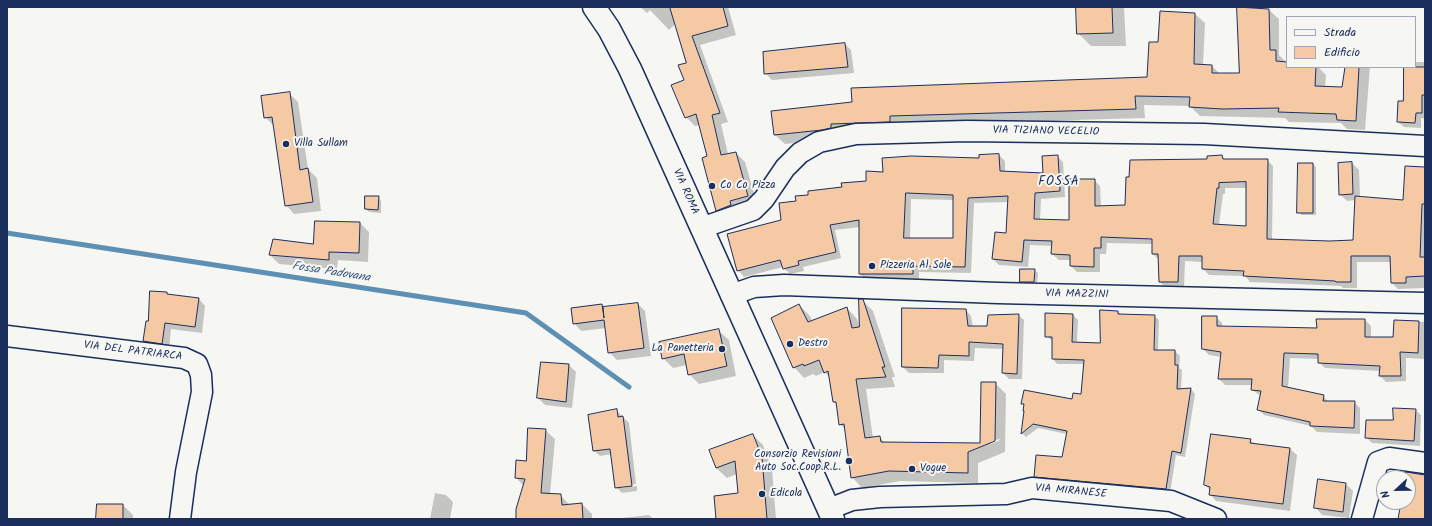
<!DOCTYPE html>
<html>
<head>
<meta charset="utf-8">
<style>
	body { margin:0 }
	#map { position:relative; width:1432px; height:526px; overflow:hidden; background:#f6f6f2; font-family:Kalam,sans-serif }
	canvas { display:block }
	.frame { position:absolute; inset:0; border:8px solid #1b2f5e; pointer-events:none }
	.legend { position:absolute; left:1286px; top:16px; width:130px; height:52px; box-sizing:border-box; background:#f6f6f2; border:1px solid #9ea6b7; margin:0; padding:5px 7px; list-style:none; font-size:12px; color:#1b2f5e }
	.legend li { display:flex; align-items:center; gap:8px; height:20px }
	.legend b { width:20px; border:1px solid #9ea6b7 }
	.north { position:absolute; left:1376px; top:470px; width:40px; height:40px; box-sizing:border-box; background:#f6f6f2; border:1px solid #9ea6b7; border-radius:50%; rotate:248deg; font-size:11px; font-weight:700; line-height:16px; text-align:center; color:#1b2f5e }
	.north::after { content:''; display:block; margin:auto; width:14px; height:18px; background:#1b2f5e; clip-path:polygon(50% 0,100% 100%,50% 72%,0 100%) }
</style>
</head>
<body>
<div id="map">
<canvas width="1432" height="526"></canvas>
<div class="frame"></div>
<ul class="legend">
<li><b style="height:5px;background:#f6f6f2"></b>Strada</li>
<li><b style="height:11px;background:#f6c9a5"></b>Edificio</li>
</ul>
<div class="north">N</div>
</div>
<script>
const g = document.querySelector('canvas').getContext('2d');
g.lineJoin = 'round';
function fillPath(path, color) {
  g.fillStyle = color;
  g.fill(path, 'evenodd');
}
function strokePath(path, color, width, dash) {
  g.strokeStyle = color;
  g.lineWidth = width;
  g.lineCap = dash ? 'butt' : 'round';
  g.setLineDash(dash || []);
  g.stroke(path);
}
function write(font, color, halo, rows, align = 'center') {
  g.font = font + ' Kalam,sans-serif';
  g.lineWidth = 4;
  g.setLineDash([]);
  g.textBaseline = 'middle';
  g.strokeStyle = halo;
  g.fillStyle = color;
  for (const [text, x, y, turn = 0] of rows) {
    g.save();
    g.translate(x, y);
    g.rotate((+turn || 0) * Math.PI / 180);
    g.textAlign = isNaN(turn) ? turn : align;
    if (halo) g.strokeText(text, 0, 0);
    g.fillText(text, 0, 0);
    g.restore();
  }
}
const shadow = new Path2D(`
	M 640,7 L 728,7 L 736,35 L 700,45 L 728,122 L 721,124 L 728,154 L 736,153 L 745,162 L 757,204 L 726,219 L 717,210 L 708,157 L 700,125 L 695,126 L 686,117 L 685,80 L 687,64 L 675,24 L 669,30 L 650,10 L 647,13 Z
	M 1077,7 L 1124,7 L 1126,46 L 1091,46 L 1078,33 Z
	M 1238,7 L 1263,7 L 1263,10 L 1269,10 L 1279,19 L 1279,55 L 1287,63 L 1287,67 L 1318,67 L 1326,75 L 1325,87 L 1343,89 L 1346,67 L 1370,67 L 1365,130 L 1347,129 L 1341,123 L 1289,122 L 1285,118 L 1200,116 L 1190,106 L 1144,105 L 1145,118 L 899,125 L 832,139 L 785,144 L 775,135 L 772,112 L 1148,78 L 1159,43 L 1195,14 L 1205,23 L 1203,65 L 1212,66 L 1220,74 L 1240,74 Z
	M 845,44 L 851,50 L 854,73 L 772,80 L 765,73 Z
	M 1415,62 L 1425,62 L 1425,119 L 1421,118 L 1421,128 L 1404,127 L 1398,122 L 1404,102 L 1405,67 L 1415,67 Z
	M 289,93 L 298,102 L 308,169 L 317,178 L 321,211 L 294,214 L 286,205 L 274,126 L 265,117 Z
	M 999,155 L 1005,161 L 1005,172 L 1044,174 L 1057,156 L 1063,162 L 1065,197 L 1041,199 L 1040,220 L 1070,221 L 1094,180 L 1100,186 L 1101,207 L 1126,206 L 1208,160 L 1222,156 L 1225,160 L 1267,160 L 1273,166 L 1272,241 L 1330,242 L 1354,241 L 1356,200 L 1347,201 L 1340,194 L 1352,163 L 1359,170 L 1360,197 L 1404,201 L 1425,168 L 1425,288 L 1398,289 L 1392,283 L 1392,262 L 1357,262 L 1357,288 L 1343,288 L 1341,286 L 1250,282 L 1245,276 L 1209,275 L 1203,269 L 1203,262 L 1185,261 L 1184,288 L 1166,288 L 1160,282 L 1159,260 L 1153,254 L 1153,244 L 1107,243 L 1106,254 L 1100,254 L 1100,272 L 1077,272 L 1071,266 L 1071,260 L 1059,260 L 1052,254 L 1053,246 L 1030,245 L 1028,267 L 999,265 L 993,259 L 1007,234 L 1008,202 L 974,203 L 971,273 L 919,272 L 919,279 L 866,280 L 860,274 L 860,227 L 835,230 L 841,258 L 803,267 L 804,271 L 790,274 L 783,267 L 744,277 L 738,270 L 797,202 L 810,195 L 867,182 L 884,173 ZM 1225,188 L 1247,188 L 1247,227 L 1219,225 L 1223,194 L 1225,194 ZM 911,199 L 954,200 L 954,239 L 910,239 Z
	M 1313,164 L 1316,167 L 1316,215 L 1302,215 L 1298,212 Z
	M 378,197 L 381,201 L 381,213 L 369,212 L 366,209 Z
	M 316,222 L 360,223 L 369,232 L 368,262 L 338,260 L 337,269 L 279,264 L 270,255 L 314,245 Z
	M 1034,270 L 1038,273 L 1037,285 L 1024,285 L 1021,282 Z
	M 167,293 L 169,295 L 199,299 L 205,306 L 202,333 L 171,329 L 169,350 L 151,348 L 144,341 L 149,322 Z
	M 862,300 L 873,311 L 895,377 L 892,377 L 895,387 L 866,389 L 873,438 L 879,437 L 885,443 L 981,444 L 995,383 L 1006,394 L 1005,452 L 978,463 L 978,483 L 900,481 L 862,488 L 852,477 L 846,430 L 840,424 L 837,405 L 834,402 L 830,378 L 825,372 L 816,376 L 813,374 L 804,378 L 794,367 L 799,305 L 810,316 L 812,321 L 847,308 L 857,319 L 859,326 ZM 999,439 L 1000,440 L 991,444 L 991,442 Z
	M 638,304 L 645,311 L 651,356 L 617,360 L 609,352 L 606,328 L 581,331 L 574,323 L 602,305 L 604,308 Z
	M 903,309 L 966,310 L 971,316 L 973,327 L 988,327 L 1018,315 L 1024,320 L 1022,379 L 1009,379 L 1003,373 L 1003,349 L 975,348 L 974,361 L 944,360 L 944,373 L 909,373 L 903,367 Z
	M 1101,311 L 1118,312 L 1122,315 L 1154,316 L 1159,320 L 1158,351 L 1175,351 L 1180,356 L 1179,368 L 1182,370 L 1181,390 L 1191,389 L 1195,394 L 1185,457 L 1176,455 L 1170,493 L 1040,481 L 1035,476 L 1062,458 L 1067,434 L 1038,428 L 1026,437 L 1022,433 L 1025,405 L 1022,403 L 1073,400 L 1082,395 L 1084,364 L 1057,364 L 1053,359 L 1053,341 L 1046,336 L 1073,315 L 1078,320 L 1077,343 L 1101,344 Z
	M 1216,317 L 1222,323 L 1222,327 L 1318,329 L 1365,320 L 1371,326 L 1371,338 L 1394,338 L 1395,321 L 1425,322 L 1425,359 L 1406,358 L 1406,381 L 1386,382 L 1380,376 L 1380,371 L 1325,368 L 1319,362 L 1319,359 L 1290,358 L 1288,388 L 1323,396 L 1329,402 L 1354,402 L 1360,408 L 1360,434 L 1317,432 L 1311,426 L 1264,415 L 1258,409 L 1261,396 L 1252,390 L 1252,385 L 1225,385 L 1219,379 L 1222,357 L 1209,355 L 1203,349 Z
	M 718,330 L 729,340 L 736,376 L 699,384 L 689,374 L 687,365 L 673,368 L 663,358 Z
	M 542,363 L 569,365 L 576,372 L 572,408 L 545,405 L 538,398 Z
	M 616,410 L 629,423 L 636,484 L 619,486 L 619,488 L 637,486 L 637,491 L 622,493 L 616,487 L 612,454 L 600,456 L 594,451 Z
	M 1415,410 L 1421,415 L 1420,446 L 1372,443 L 1366,437 Z
	M 545,430 L 555,439 L 550,494 L 560,495 L 570,505 L 582,504 L 592,514 L 592,519 L 517,519 L 524,486 L 516,478 Z
	M 753,435 L 763,445 L 772,469 L 776,519 L 717,519 L 739,494 L 737,474 L 727,478 L 716,468 Z
	M 1250,440 L 1255,444 L 1290,449 L 1297,455 L 1290,511 L 1216,501 L 1210,494 L 1210,490 L 1205,485 Z
	M 1346,484 L 1353,491 L 1349,518 L 1322,515 L 1316,508 Z
	M 435,493 L 446,495 L 453,502 L 450,519 L 430,519 Z
	M 123,505 L 133,515 L 133,519 L 97,519 Z
	M 649,515 L 653,519 L 622,519 L 622,518 Z`);
const stream = new Path2D(`
	M 7,233 L 526,313 L 629,387`);
const building = new Path2D(`
	M 670,7 L 723,7 L 728,26 L 692,36 L 720,113 L 712,115 L 721,155 L 736,152 L 748,196 L 730,201 L 731,205 L 716,211 L 702,158 L 707,156 L 696,114 L 685,118 L 671,85 L 684,80 L 678,65 L 686,63 Z
	M 1076,7 L 1112,7 L 1113,33 L 1077,34 Z
	M 1237,7 L 1269,9 L 1270,50 L 1276,50 L 1276,61 L 1287,62 L 1287,67 L 1316,67 L 1315,86 L 1342,87 L 1345,67 L 1359,67 L 1356,121 L 1337,120 L 1336,114 L 1278,112 L 1279,108 L 1222,109 L 1189,107 L 1190,97 L 1135,96 L 1136,109 L 890,116 L 890,122 L 831,124 L 831,128 L 822,130 L 774,135 L 771,111 L 852,102 L 851,88 L 1147,77 L 1149,42 L 1158,42 L 1160,11 L 1195,13 L 1194,64 L 1212,65 L 1212,73 L 1239,73 Z
	M 845,43 L 848,67 L 764,74 L 763,52 Z
	M 1404,67 L 1425,67 L 1425,95 L 1422,95 L 1422,113 L 1416,113 L 1415,123 L 1397,122 L 1398,101 L 1403,101 Z
	M 290,92 L 300,170 L 308,168 L 313,202 L 285,206 L 272,117 L 264,118 L 261,96 Z
	M 999,154 L 1000,171 L 1043,173 L 1042,156 L 1058,155 L 1060,191 L 1035,193 L 1034,219 L 1069,220 L 1069,179 L 1095,179 L 1095,206 L 1125,205 L 1126,177 L 1129,177 L 1130,160 L 1207,159 L 1207,156 L 1222,155 L 1223,159 L 1268,159 L 1267,239 L 1330,241 L 1353,240 L 1355,196 L 1403,200 L 1405,166 L 1425,167 L 1425,204 L 1422,204 L 1420,257 L 1425,257 L 1425,276 L 1406,277 L 1406,283 L 1391,283 L 1390,256 L 1351,256 L 1351,282 L 1336,282 L 1335,281 L 1243,276 L 1244,271 L 1202,269 L 1202,256 L 1179,256 L 1178,282 L 1159,282 L 1158,254 L 1152,254 L 1152,239 L 1101,237 L 1101,248 L 1094,248 L 1094,267 L 1070,266 L 1070,255 L 1051,254 L 1052,241 L 1024,240 L 1022,262 L 992,259 L 995,232 L 1006,233 L 1008,196 L 968,198 L 965,267 L 913,266 L 913,274 L 859,274 L 859,220 L 830,225 L 836,252 L 798,261 L 799,265 L 783,269 L 780,260 L 737,271 L 727,234 L 781,220 L 779,203 L 796,201 L 795,196 L 808,195 L 808,191 L 842,187 L 841,183 L 866,181 L 866,171 L 883,172 L 882,158 L 911,156 L 979,158 L 979,155 ZM 1246,182 L 1246,226 L 1213,224 L 1217,188 L 1219,188 L 1219,183 ZM 906,193 L 953,195 L 953,238 L 904,238 Z
	M 1352,162 L 1353,194 L 1339,195 L 1338,163 Z
	M 1298,163 L 1313,163 L 1313,213 L 1297,213 Z
	M 365,196 L 379,196 L 378,210 L 365,209 Z
	M 315,221 L 360,222 L 359,253 L 329,252 L 329,260 L 269,255 L 273,239 L 313,244 Z
	M 1020,269 L 1035,269 L 1034,282 L 1020,282 Z
	M 150,291 L 167,292 L 167,294 L 199,298 L 195,327 L 165,323 L 162,344 L 143,341 L 146,321 L 148,321 Z
	M 859,299 L 863,299 L 885,367 L 882,367 L 886,377 L 856,379 L 865,438 L 880,436 L 881,442 L 980,443 L 981,382 L 996,382 L 995,441 L 968,452 L 968,473 L 889,471 L 851,478 L 844,424 L 839,425 L 836,402 L 833,402 L 828,371 L 824,373 L 819,360 L 804,366 L 803,364 L 793,368 L 771,318 L 799,304 L 808,322 L 847,307 L 852,328 L 859,327 Z
	M 638,303 L 644,348 L 608,353 L 604,320 L 573,324 L 571,308 L 602,304 L 604,318 L 603,307 Z
	M 902,308 L 966,309 L 968,326 L 987,326 L 988,315 L 1019,314 L 1017,374 L 1002,373 L 1003,344 L 969,342 L 969,356 L 939,355 L 938,368 L 902,367 Z
	M 1100,310 L 1118,311 L 1118,314 L 1155,315 L 1154,350 L 1175,350 L 1175,365 L 1178,365 L 1177,389 L 1191,388 L 1181,453 L 1172,451 L 1166,489 L 1034,477 L 1036,455 L 1062,457 L 1067,431 L 1033,424 L 1021,434 L 1024,411 L 1023,411 L 1024,404 L 1021,404 L 1024,390 L 1072,399 L 1073,393 L 1081,394 L 1084,360 L 1052,359 L 1052,337 L 1045,337 L 1045,313 L 1073,314 L 1072,342 L 1100,343 Z
	M 1202,316 L 1217,316 L 1217,326 L 1271,327 L 1317,328 L 1316,319 L 1365,319 L 1365,337 L 1393,337 L 1394,320 L 1419,321 L 1418,353 L 1400,352 L 1401,376 L 1379,376 L 1380,366 L 1318,363 L 1318,354 L 1284,353 L 1282,386 L 1324,395 L 1323,401 L 1355,401 L 1354,428 L 1310,426 L 1310,422 L 1257,410 L 1261,391 L 1251,390 L 1252,379 L 1218,379 L 1221,352 L 1202,349 Z
	M 719,329 L 727,366 L 688,375 L 684,354 L 662,359 L 659,342 Z
	M 541,362 L 569,364 L 566,402 L 537,398 Z
	M 1393,408 L 1416,409 L 1414,441 L 1365,438 L 1366,420 L 1393,420 Z
	M 617,409 L 618,417 L 623,416 L 632,486 L 615,488 L 610,449 L 593,451 L 588,415 Z
	M 528,428 L 546,429 L 541,493 L 561,494 L 562,505 L 582,503 L 583,519 L 516,519 L 516,509 L 525,479 L 515,478 L 516,460 L 526,461 Z
	M 753,434 L 762,457 L 767,519 L 716,519 L 714,496 L 738,493 L 735,461 L 716,468 L 709,450 Z
	M 1211,434 L 1251,439 L 1250,443 L 1290,448 L 1283,504 L 1209,495 L 1210,487 L 1204,485 Z
	M 1406,472 L 1425,475 L 1425,519 L 1398,519 L 1401,502 L 1408,502 L 1408,478 L 1405,478 Z
	M 1318,479 L 1346,483 L 1343,512 L 1314,508 Z
	M 97,504 L 123,504 L 123,519 L 96,519 Z`);
const minor = new Path2D(`
	M 701,228 L 753,210 L 764,199 L 785,168 L 800,153 L 819,142 L 856,134 L 967,131 L 1204,134 L 1425,146
	M 731,295 L 754,287 L 784,285 L 998,293 L 1425,303
	M 7,336 L 184,358 L 197,364 L 201,375 L 202,392 L 186,472 L 180,519
	M 829,509 L 852,500 L 880,497 L 1006,494 L 1032,488 L 1171,501 L 1216,519
	M 1362,519 L 1378,462 L 1389,458 L 1425,463`);
const major = new Path2D(`
	M 594,7 L 609,29 L 630,69 L 833,519`);
const markers = [
	[286,144,4,"#1b2f5e"],
	[712,186,4,"#1b2f5e"],
	[872,266,4,"#1b2f5e"],
	[790,344,4,"#1b2f5e"],
	[722,349,4,"#1b2f5e"],
	[849,461,4,"#1b2f5e"],
	[912,469,4,"#1b2f5e"],
	[762,494,4,"#1b2f5e"]
];
const streetNames = [
	["VIA TIZIANO VECELIO",1046,132,1],
	["VIA ROMA",685,192,66],
	["VIA MAZZINI",1077,295,1],
	["VIA DEL PATRIARCA",133,352,7],
	["VIA MIRANESE",1071,492,5]
];
const poiNames = [
	["Villa Sullam",294,144],
	["Co Co Pizza",720,186],
	["Pizzeria Al Sole",880,266],
	["Destro",798,344],
	["La Panetteria",714,349,"right"],
	["Consorzio Revisioni",841,455,"right"],
	["Auto Soc.Coop.R.L.",841,468,"right"],
	["Vogue",920,469],
	["Edicola",770,494]
];
const waterNames = [
	["Fossa Padovana",331,273,9]
];
const quarterNames = [
	["FOSSA",1059,183]
];
fillPath(shadow, '#0003');
strokePath(stream, '#5e90b3', 5);
fillPath(building, '#f6c9a5');
strokePath(building, '#1b2f5e', 1);
strokePath(minor, '#1b2f5e', 23);
strokePath(major, '#1b2f5e', 25);
strokePath(minor, '#f6f6f2', 20);
strokePath(major, '#f6f6f2', 22);
for (const [x, y, r, color] of markers) {
  const dot = new Path2D();
  dot.arc(x, y, r, 0, 2 * Math.PI);
  g.fillStyle = color;
  g.fill(dot);
  strokePath(dot, '#f6f6f2', 1.5);
}
write('11px', '#1b2f5e', '#f6f6f2', streetNames);
write('11px', '#1b2f5e', '#f6f6f2', poiNames, 'left');
write('italic 12px', '#375781', '#f6f6f2', waterNames);
g.letterSpacing = '1px';
write('13px', '#1b2f5e', '#f6f6f2', quarterNames);
g.letterSpacing = '0px';
</script>
</body>
</html>
